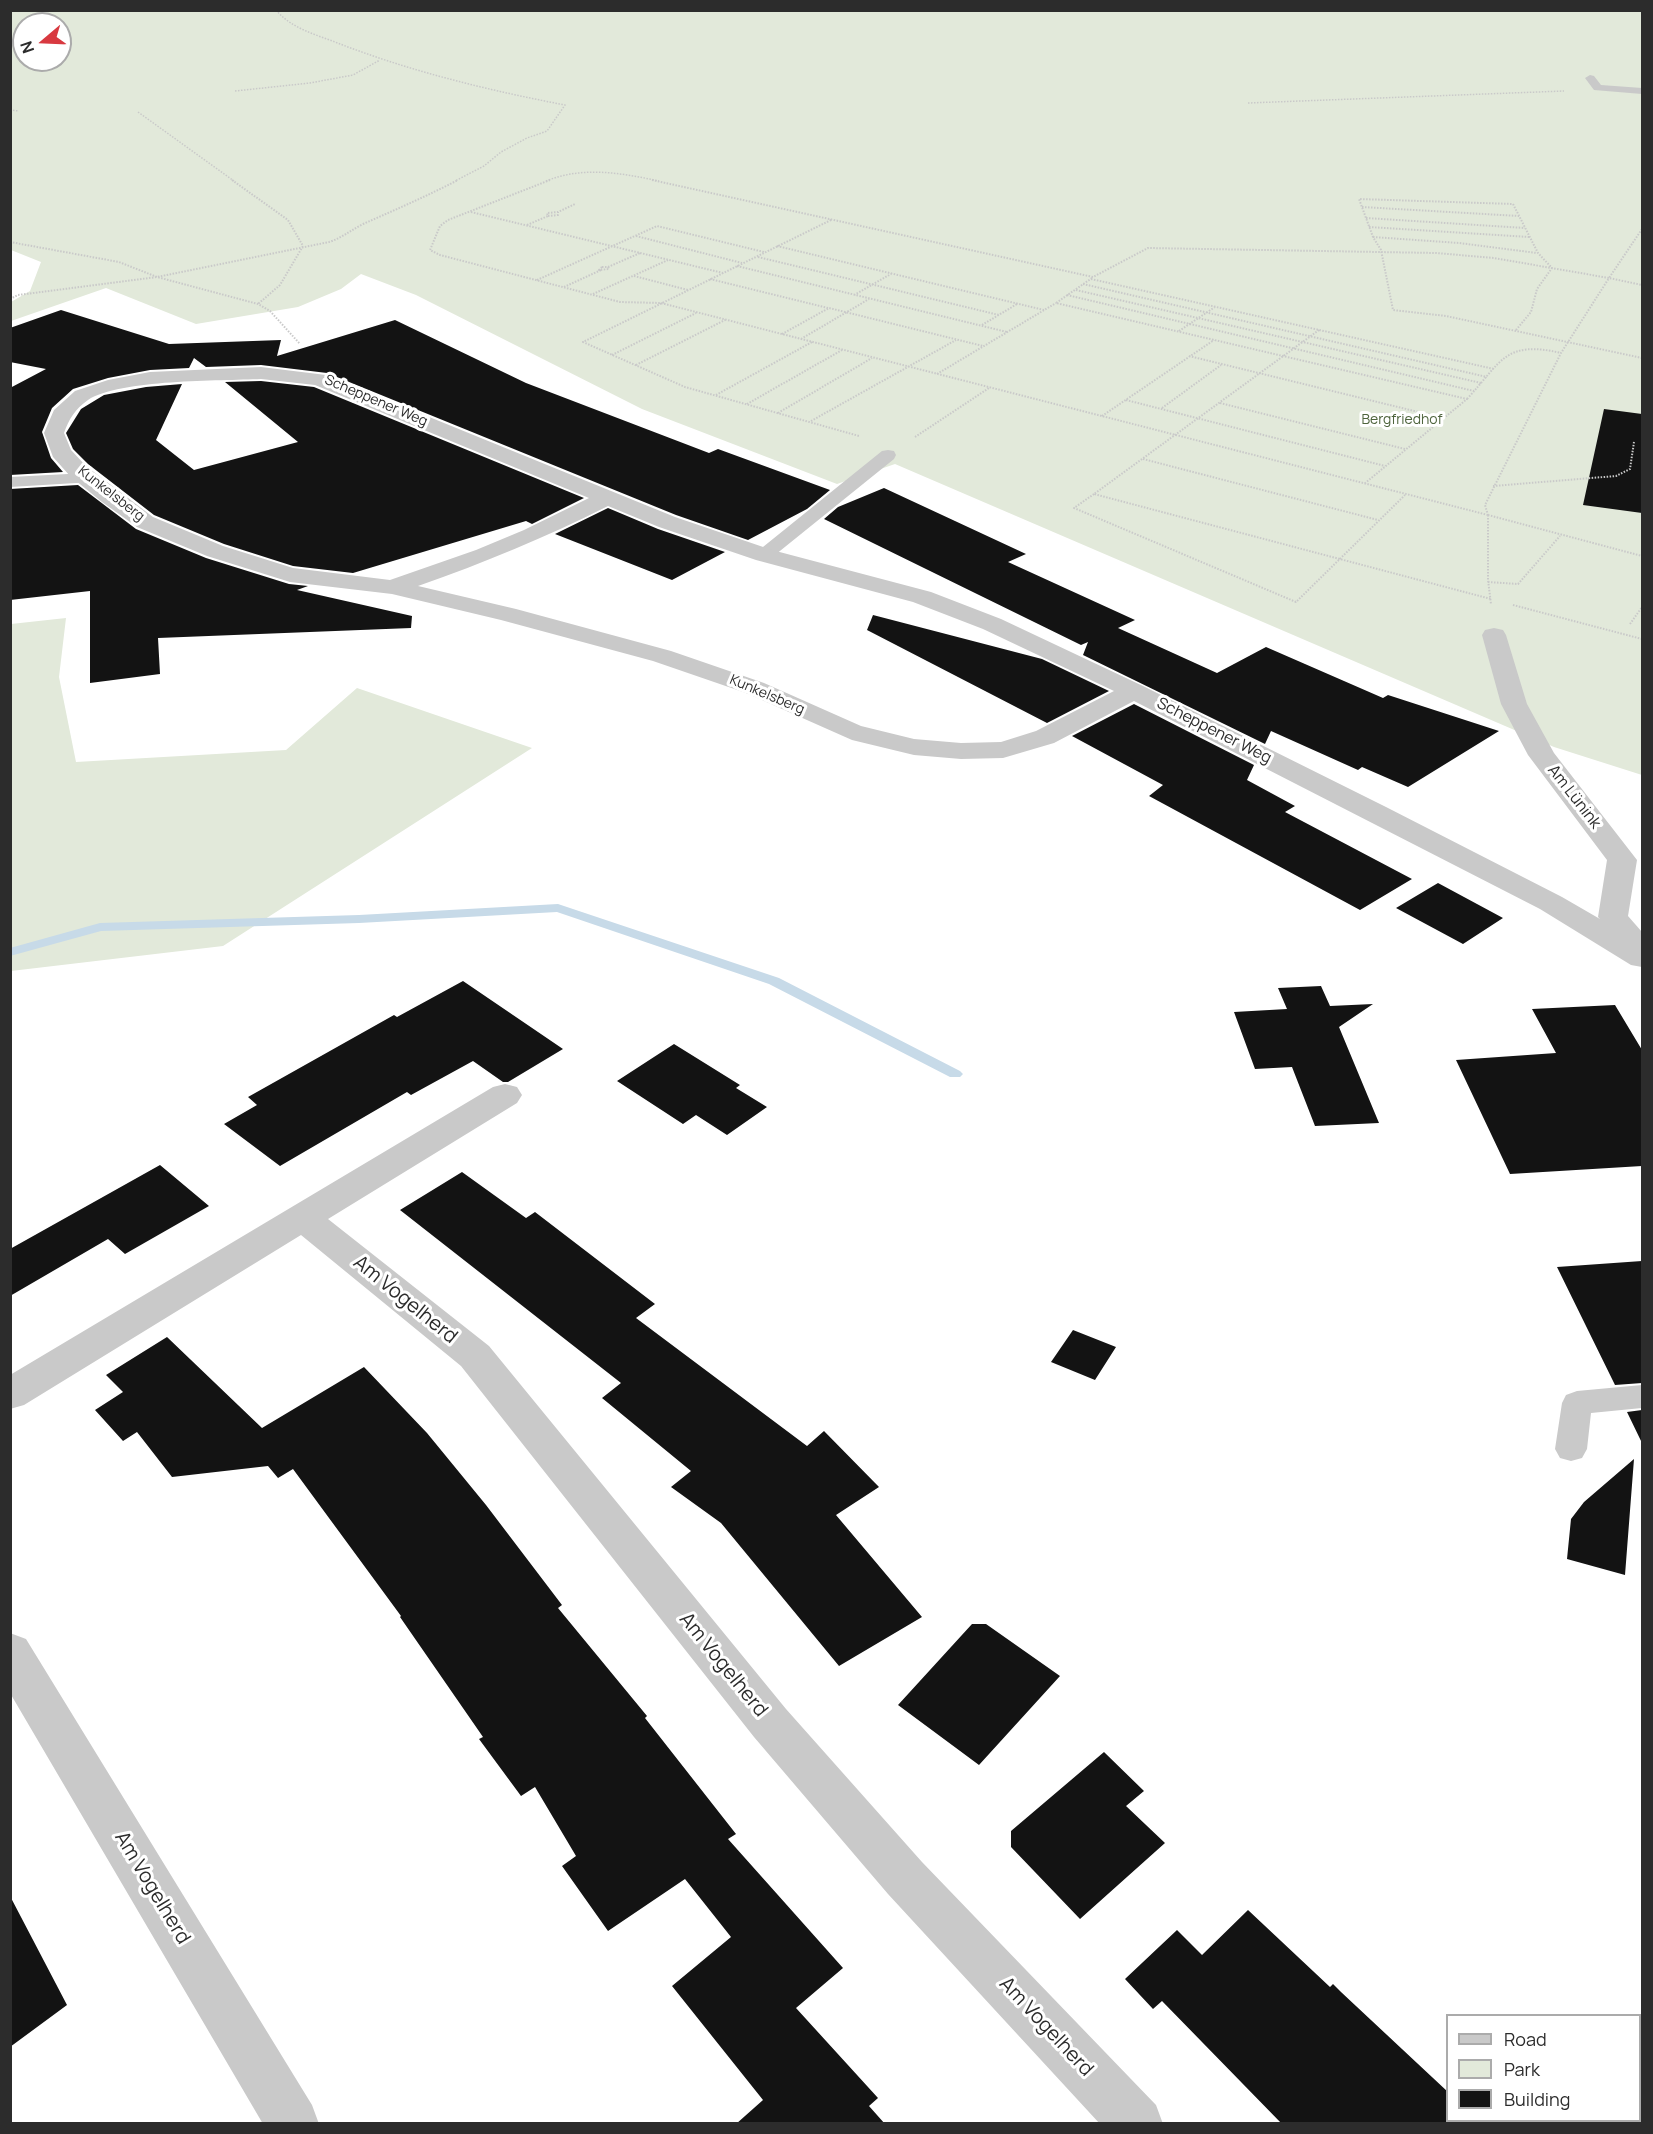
<!DOCTYPE html>
<html>
<head>
<meta charset="utf-8">
<style>
	body { margin:0 }
	#map { position:relative; width:1653px; height:2134px; overflow:hidden; background:#fff; font-family:Manrope,sans-serif }
	canvas { display:block }
	.frame { position:absolute; inset:0; border:12px solid #2c2c2c; pointer-events:none }
	.legend { position:absolute; left:1446px; top:2014px; width:195px; height:108px; box-sizing:border-box; background:#fff; border:2px solid #ababab; margin:0; padding:8px 10px; list-style:none; font-size:18px; color:#2c2c2c }
	.legend li { display:flex; align-items:center; gap:12px; height:30px }
	.legend b { width:30px; border:2px solid #ababab }
	.north { position:absolute; left:12px; top:12px; width:60px; height:60px; box-sizing:border-box; background:#fff; border:2px solid #ababab; border-radius:50%; rotate:251deg; font-size:16px; font-weight:700; line-height:24px; text-align:center; color:#2c2c2c }
	.north::after { content:''; display:block; margin:auto; width:21px; height:27px; background:#d83940; clip-path:polygon(50% 0,100% 100%,50% 72%,0 100%) }
</style>
</head>
<body>
<div id="map">
<canvas width="1653" height="2134"></canvas>
<div class="frame"></div>
<ul class="legend">
<li><b style="height:8px;background:#c9c9c9"></b>Road</li>
<li><b style="height:16px;background:#e2e9da"></b>Park</li>
<li><b style="height:16px;background:#131313"></b>Building</li>
</ul>
<div class="north">N</div>
</div>
<script>
const g = document.querySelector('canvas').getContext('2d');
g.lineJoin = 'round';
function fillPath(path, color) {
  g.fillStyle = color;
  g.fill(path, 'evenodd');
}
function strokePath(path, color, width, dash) {
  g.strokeStyle = color;
  g.lineWidth = width;
  g.lineCap = dash ? 'butt' : 'round';
  g.setLineDash(dash || []);
  g.stroke(path);
}
function write(font, color, halo, rows, align = 'center') {
  g.font = font + ' Manrope,sans-serif';
  g.lineWidth = 6;
  g.setLineDash([]);
  g.textBaseline = 'middle';
  g.strokeStyle = halo;
  g.fillStyle = color;
  for (const [text, x, y, turn = 0] of rows) {
    g.save();
    g.translate(x, y);
    g.rotate((+turn || 0) * Math.PI / 180);
    g.textAlign = isNaN(turn) ? turn : align;
    if (halo) g.strokeText(text, 0, 0);
    g.fillText(text, 0, 0);
    g.restore();
  }
}
const green = new Path2D(`
	M 10,11 L 1642,11 L 1642,775 L 1554,747 L 895,464 L 837,484 L 642,409 L 416,295 L 361,274 L 341,289 L 298,307 L 196,324 L 106,288 L 11,321 L 11,302 L 30,291 L 41,262 L 11,250 ZM 24,24 L 60,24 L 60,60 L 24,60 Z
	M 66,618 L 59,677 L 76,762 L 286,750 L 357,688 L 532,748 L 223,946 L 11,971 L 11,624 Z`);
const stream = new Path2D(`
	M 558,904 L 779,978 L 960,1071 L 963,1074 L 960,1077 L 950,1077 L 769,984 L 557,912 L 359,923 L 101,931 L 10,956 L 10,948 L 100,923 L 359,915 Z`);
const building = new Path2D(`
	M 61,310 L 169,344 L 281,340 L 277,356 L 395,320 L 526,383 L 709,453 L 718,449 L 830,490 L 807,509 L 748,540 L 676,515 L 327,373 L 261,365 L 206,367 L 194,358 L 189,368 L 150,370 L 108,378 L 73,389 L 52,408 L 42,432 L 51,458 L 63,472 L 10,475 L 10,388 L 46,369 L 10,362 L 10,328 Z
	M 261,381 L 314,387 L 584,498 L 532,524 L 526,521 L 353,573 L 293,566 L 224,544 L 154,515 L 88,464 L 73,449 L 66,433 L 81,409 L 104,395 L 146,387 L 182,384 L 156,440 L 194,470 L 298,442 L 225,382 Z
	M 1604,409 L 1642,414 L 1642,513 L 1583,505 Z
	M 78,485 L 136,529 L 206,558 L 289,584 L 308,586 L 297,590 L 412,616 L 411,628 L 158,638 L 160,674 L 90,683 L 90,591 L 10,600 L 10,489 Z
	M 884,488 L 1026,554 L 1008,562 L 1135,620 L 1118,628 L 1217,673 L 1266,647 L 1383,698 L 1388,695 L 1499,731 L 1408,787 L 1362,767 L 1358,770 L 1271,731 L 1265,744 L 1083,655 L 1088,642 L 1081,645 L 824,519 L 838,507 Z
	M 608,508 L 658,529 L 725,552 L 672,580 L 555,534 Z
	M 873,615 L 1042,659 L 1109,691 L 1047,723 L 867,630 Z
	M 1134,704 L 1254,765 L 1247,780 L 1295,806 L 1285,812 L 1412,879 L 1360,910 L 1149,796 L 1163,785 L 1072,736 Z
	M 1438,883 L 1503,918 L 1463,944 L 1396,908 Z
	M 463,981 L 563,1049 L 508,1082 L 503,1082 L 473,1061 L 411,1095 L 407,1092 L 280,1166 L 224,1124 L 257,1105 L 248,1097 L 394,1015 L 397,1017 Z
	M 1321,986 L 1330,1006 L 1373,1004 L 1339,1027 L 1379,1123 L 1315,1126 L 1292,1067 L 1255,1069 L 1234,1012 L 1287,1009 L 1278,988 Z
	M 1615,1005 L 1642,1050 L 1642,1166 L 1510,1174 L 1456,1060 L 1556,1053 L 1532,1009 Z
	M 674,1044 L 740,1085 L 736,1088 L 767,1107 L 727,1135 L 696,1115 L 683,1124 L 617,1081 Z
	M 160,1165 L 209,1206 L 125,1254 L 108,1239 L 10,1296 L 10,1249 Z
	M 462,1172 L 526,1218 L 535,1212 L 655,1304 L 636,1318 L 807,1446 L 824,1431 L 879,1487 L 836,1515 L 922,1617 L 839,1666 L 721,1523 L 671,1487 L 691,1471 L 602,1398 L 621,1383 L 400,1210 Z
	M 1642,1261 L 1642,1383 L 1615,1385 L 1557,1267 Z
	M 1073,1330 L 1116,1347 L 1095,1380 L 1051,1362 Z
	M 167,1337 L 262,1428 L 364,1367 L 427,1433 L 486,1505 L 562,1605 L 558,1608 L 647,1716 L 645,1718 L 736,1834 L 728,1839 L 843,1968 L 796,2008 L 878,2098 L 869,2106 L 885,2124 L 736,2124 L 763,2100 L 672,1986 L 731,1937 L 685,1879 L 608,1931 L 562,1866 L 576,1856 L 535,1787 L 521,1796 L 479,1739 L 483,1737 L 400,1617 L 401,1616 L 293,1469 L 278,1478 L 268,1466 L 172,1477 L 137,1432 L 123,1441 L 95,1410 L 123,1392 L 106,1375 Z
	M 1642,1410 L 1642,1443 L 1627,1412 Z
	M 1634,1459 L 1625,1575 L 1567,1559 L 1571,1519 L 1584,1502 Z
	M 972,1624 L 986,1624 L 1060,1676 L 979,1765 L 898,1705 Z
	M 1104,1752 L 1144,1791 L 1126,1806 L 1165,1843 L 1080,1919 L 1011,1847 L 1011,1831 Z
	M 10,1896 L 67,2005 L 10,2047 Z
	M 1248,1910 L 1330,1987 L 1333,1984 L 1341,1992 L 1448,2092 L 1448,2124 L 1282,2124 L 1162,2001 L 1153,2009 L 1125,1979 L 1177,1930 L 1202,1955 Z`);
const pathFar1 = new Path2D(`
	M 276,10 C 291,28 314,34 335,42 C 409,71 487,90 565,105 L 547,131 L 527,138 L 501,152 L 484,166 L 455,181
	M 235,91 L 310,83 L 353,75 L 380,60
	M 1248,103 L 1564,91
	M 10,110 L 19,111
	M 138,112 L 234,181
	M 546,181 C 583,166 621,173 659,181`);
const path = new Path2D(`
	M 232,180 L 288,220 L 303,246 L 280,285 L 258,304
	M 550,180 L 448,220 L 440,226 L 430,250 L 440,255 L 620,302 L 661,303 L 1488,515
	M 652,180 L 1093,277 L 1148,248 L 1436,253 L 1494,258 L 1609,278 L 1561,353 L 1485,505 L 1488,515
	M 1362,207 L 1519,216
	M 471,212 L 723,273
	M 548,216 L 558,215 L 558,212
	M 1366,218 L 1525,228
	M 831,220 L 583,342 L 685,387 L 859,436
	M 527,225 L 548,216 L 547,213 L 558,212 L 575,204
	M 1369,227 L 1529,237
	M 1642,229 L 1609,278 L 1642,285
	M 636,236 L 742,263
	M 1373,237 L 1459,243 L 1537,253
	M 10,242 L 119,262 L 157,277 L 258,304 L 270,311 L 300,344
	M 777,246 L 1044,310
	M 758,257 L 999,315
	M 737,266 L 1007,332
	M 602,267 L 608,267 L 609,269 L 599,270 Z
	M 608,267 L 640,253
	M 634,276 L 688,290
	M 1092,278 L 1056,303 L 1467,399 L 1364,484
	M 710,279 L 828,308
	M 1091,279 L 1494,369
	M 537,280 L 657,226 L 764,252
	M 1083,284 L 1487,377
	M 564,287 L 601,270
	M 1076,290 L 1481,383
	M 593,294 L 668,260
	M 854,295 L 891,274
	M 1067,295 L 1474,391
	M 10,299 L 18,295 L 157,277 L 329,242 C 342,238 351,230 363,224 C 395,210 427,196 458,180
	M 982,325 L 1017,304
	M 1319,330 L 1094,494 L 1491,599
	M 1516,330 L 1531,312 L 1537,289 L 1552,268 L 1538,253 L 1513,204 L 1359,199 L 1373,237 L 1381,250 L 1393,310 L 1446,316 L 1642,358
	M 1179,331 L 1215,307
	M 782,334 L 829,308 L 983,346
	M 801,339 L 869,299
	M 612,355 L 696,313
	M 1189,356 L 1443,418
	M 636,365 L 725,320
	M 937,374 L 1056,303
	M 716,395 L 812,342
	M 1467,399 C 1502,361 1505,340 1561,353
	M 1126,400 L 1385,466
	M 1220,403 L 1405,449
	M 747,404 L 842,350
	M 1162,408 L 1221,365
	M 778,413 L 872,358
	M 1102,416 L 1214,340
	M 811,421 L 956,340
	M 915,437 L 989,388
	M 1143,459 L 1378,520
	M 1493,486 L 1616,476 L 1630,469 L 1634,442
	M 1094,494 L 1074,508 L 1296,602 L 1405,495
	M 1488,515 L 1642,556
	M 1488,515 L 1488,580 L 1491,604
	M 1488,582 L 1518,584 L 1560,536
	M 1513,605 L 1642,639
	M 1630,624 L 1642,607`);
const service = new Path2D(`
	M 1590,75 L 1594,76 L 1601,85 L 1642,88 L 1642,94 L 1594,90 L 1585,78 Z
	M 888,450 L 894,451 L 896,455 L 894,459 L 770,559 L 758,559 L 755,555 L 758,551 L 882,451 Z
	M 87,473 L 93,474 L 95,478 L 93,482 L 10,487 L 10,477 Z
	M 1642,1385 L 1642,1408 L 1591,1413 L 1587,1449 L 1582,1458 L 1571,1461 L 1560,1458 L 1555,1449 L 1562,1403 L 1566,1395 L 1577,1391 Z`);
const minor = new Path2D(`
	M 261,367 L 326,375 L 675,517 L 772,550 L 931,592 L 1001,619 L 1143,686 L 1386,807 L 1562,897 L 1600,919 L 1598,917 L 1607,860 L 1528,755 L 1501,704 L 1482,635 L 1485,630 L 1494,628 L 1503,630 L 1506,635 L 1527,704 L 1554,753 L 1637,860 L 1628,916 L 1642,932 L 1642,967 L 1631,965 L 1540,909 L 1134,701 L 1054,743 L 1003,758 L 961,759 L 914,755 L 852,740 L 746,693 L 653,661 L 501,620 L 392,594 L 290,582 L 207,556 L 137,527 L 102,502 L 70,476 L 53,457 L 44,433 L 54,410 L 75,391 L 108,380 L 150,372 ZM 261,379 L 315,385 L 589,498 L 524,530 L 476,550 L 390,580 L 293,568 L 223,546 L 153,517 L 86,466 L 71,450 L 64,433 C 69,419 75,409 88,400 C 120,379 220,381 261,379 ZM 608,506 L 659,527 L 756,560 L 913,602 L 983,629 L 1114,691 L 1036,731 L 1001,742 L 961,743 L 914,739 L 861,726 L 764,683 L 671,651 L 516,609 L 418,586 C 486,562 544,538 608,506 Z
	M 505,1084 L 517,1087 L 522,1095 L 517,1103 L 328,1219 L 489,1346 L 786,1709 L 922,1862 L 1156,2105 L 1163,2124 L 1100,2124 L 888,1894 L 754,1737 L 461,1366 L 301,1235 L 24,1405 L 10,1409 L 10,1375 L 493,1087 Z
	M 10,1633 L 26,1639 L 312,2105 L 319,2124 L 263,2124 L 10,1693 Z`);
const farStreetnames = [
	["Scheppener Weg",376,401,23],
	["Kunkelsberg",111,494,38],
	["Kunkelsberg",767,695,23]
];
const farParknames = [
	["Bergfriedhof",1402,420]
];
const streetNames = [
	["Scheppener Weg",1214,731,27],
	["Am Lünink",1574,797,52]
];
const nearStreetnames = [
	["Am Vogelherd",405,1300,39],
	["Am Vogelherd",723,1665,51],
	["Am Vogelherd",152,1888,59],
	["Am Vogelherd",1046,2027,47]
];
fillPath(green, '#e2e9da');
fillPath(stream, '#c7dae8');
fillPath(building, '#131313');
strokePath(pathFar1, '#c9c9c9', 1.5, [1.5, 1.5]);
strokePath(path, '#c9c9c9', 2, [1.5, 1.5]);
fillPath(service, '#c9c9c9');
fillPath(minor, '#c9c9c9');
write('14px', '#2c2c2c', '#fff', farStreetnames);
write('14px', '#4e643d', '#fff', farParknames);
write('16px', '#2c2c2c', '#fff', streetNames);
write('20px', '#2c2c2c', '#fff', nearStreetnames);
</script>
</body>
</html>
